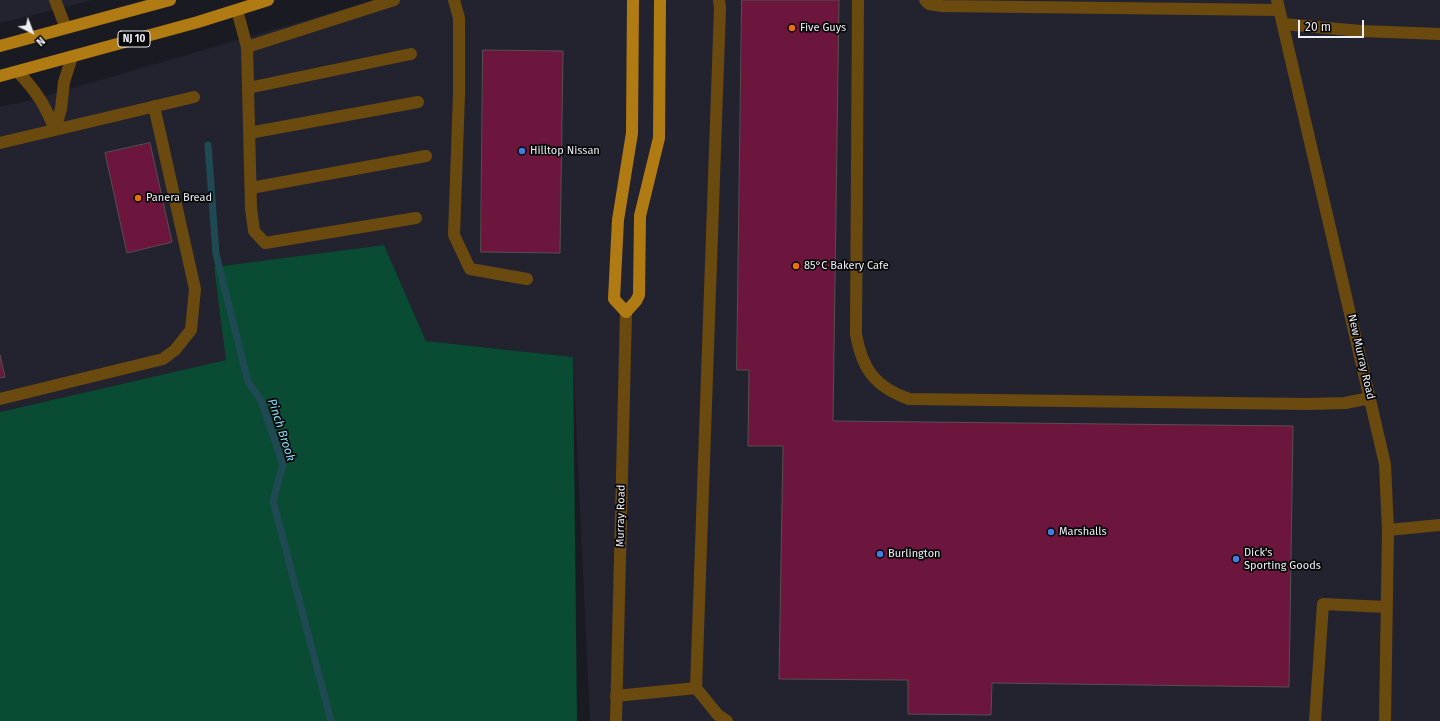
<!DOCTYPE html>
<html>
<head>
<meta charset="utf-8">
<style>
	body { margin:0 }
	#map { position:relative; width:1440px; height:721px; overflow:hidden; background:#1a1b22; font-family:"Fira Sans",sans-serif }
	canvas { display:block }
	.north { position:absolute; left:12px; top:12px; width:40px; height:40px; -webkit-text-stroke:3px #060608; paint-order:stroke; rotate:138deg; font-size:11px; font-weight:700; line-height:16px; text-align:center; color:#eeeff4 }
	.north::after { content:''; display:block; margin:auto; width:14px; height:18px; background:#eeeff4; clip-path:polygon(50% 0,100% 100%,50% 72%,0 100%) }
	.scale { position:absolute; left:1298px; top:20px; width:66px; height:18px; box-sizing:border-box; border:2px solid #eeeff4; border-top:0; padding-left:5px; font-size:12px; line-height:14px; white-space:nowrap; color:#eeeff4; -webkit-text-stroke:3px #060608; paint-order:stroke }
</style>
</head>
<body>
<div id="map">
<canvas width="1440" height="721"></canvas>
<div class="north">N</div>
<div class="scale">20 m</div>
</div>
<script>
const g = document.querySelector('canvas').getContext('2d');
g.lineJoin = 'round';
function fillPath(path, color) {
  g.fillStyle = color;
  g.fill(path, 'evenodd');
}
function strokePath(path, color, width, dash) {
  g.strokeStyle = color;
  g.lineWidth = width;
  g.lineCap = dash ? 'butt' : 'round';
  g.setLineDash(dash || []);
  g.stroke(path);
}
function write(font, color, halo, rows, align = 'center') {
  g.font = font + ' "Fira Sans",sans-serif';
  g.lineWidth = 3.5;
  g.setLineDash([]);
  g.textBaseline = 'middle';
  g.strokeStyle = halo;
  g.fillStyle = color;
  for (const [text, x, y, turn = 0] of rows) {
    g.save();
    g.translate(x, y);
    g.rotate((+turn || 0) * Math.PI / 180);
    g.textAlign = isNaN(turn) ? turn : align;
    if (halo) g.strokeText(text, 0, 0);
    g.fillText(text, 0, 0);
    g.restore();
  }
}
const built = new Path2D(`
	M 0,0 L 93,0 L 0,23 Z
	M 375,0 L 1440,0 L 1440,721 L 590,721 L 573,357 L 426,341 L 384,245 L 214,267 L 227,360 L 0,412 L 0,107 L 32,100 Z`);
const green = new Path2D(`
	M 384,245 L 426,341 L 573,357 L 577,721 L 0,721 L 0,412 L 226,360 L 214,267 Z`);
const stream = new Path2D(`
	M 208,145 L 216,254 L 248,382 L 261,400 L 283,465 L 273,501 L 331,721`);
const building = new Path2D(`
	M 742,0 L 839,0 L 833,421 L 1293,426 L 1289,687 L 992,683 L 991,715 L 908,714 L 908,680 L 779,679 L 783,446 L 748,446 L 749,370 L 737,370 Z
	M 483,50 L 563,51 L 560,253 L 481,252 Z
	M 150,143 L 172,242 L 127,253 L 105,153 Z
	M 0,355 L 5,377 L 0,378 Z`);
const service = new Path2D(`
	M 55,0 L 66,28
	M 454,0 L 459,18 L 459,95 L 454,235 L 470,269 L 527,279
	M 858,0 L 856,334 C 862,369 875,387 909,399 L 1308,404 L 1345,403 L 1370,398
	M 925,0 L 929,4 L 942,6 L 1279,10
	M 237,10 L 247,47 L 394,0
	M 1283,24 L 1361,31 L 1440,34
	M 247,47 L 251,208 L 254,231 L 265,243 L 416,218
	M 18,72 C 37,92 45,105 55,130
	M 248,88 L 411,54
	M 55,130 L 61,109 L 64,82 L 72,57
	M 249,133 L 418,102
	M 0,143 L 194,97
	M 251,188 L 426,156
	M 0,399 L 163,359 L 175,350 L 191,330 L 195,289 L 154,106
	M 1388,530 L 1440,525
	M 696,688 L 720,8 L 719,0
	M 616,696 L 696,688 L 718,715 L 727,721
	M 1315,721 L 1323,604 L 1386,607`);
const minor = new Path2D(`
	M 616,721 L 626,312`);
const tertiary = new Path2D(`
	M 1277,0 L 1385,464 L 1388,530 L 1385,721`);
const primary = new Path2D(`
	M 633,0 L 632,133 L 618,220 L 614,299 L 626,312 L 636,301 L 639,295 L 640,216 L 659,138 L 660,0
	M 0,46 L 170,0
	M 0,76 L 198,22 L 268,0`);
const markers = [
	[792,28,4,"#e8710a"],
	[522,151,4,"#3f7fe0"],
	[138,198,4,"#e8710a"],
	[796,266,4,"#e8710a"],
	[1051,532,4,"#3f7fe0"],
	[880,554,4,"#3f7fe0"],
	[1236,559,4,"#3f7fe0"]
];
const shields = [
	[134,39,32]
];
const shieldNames = [
	["NJ 10",134,39]
];
const poiNames = [
	["Five Guys",800,28],
	["Hilltop Nissan",530,151],
	["Panera Bread",146,198],
	["85°C Bakery Cafe",804,266],
	["Marshalls",1059,532],
	["Dick's",1244,553],
	["Sporting Goods",1244,566],
	["Burlington",888,554]
];
const streetNames = [
	["New Murray Road",1361,357,77],
	["Murray Road",621,516,-89]
];
const waterNames = [
	["Pinch Brook",281,430,72]
];
fillPath(built, '#232330');
fillPath(green, '#0a4b34');
strokePath(stream, '#1f4a54', 7);
fillPath(building, '#6d163d');
strokePath(building, '#584e51', 1);
strokePath(service, '#6b4a10', 12);
strokePath(minor, '#6b4a10', 12);
strokePath(tertiary, '#6b4a10', 12);
strokePath(primary, '#b17b13', 12);
for (const [x, y, r, color] of markers) {
  const dot = new Path2D();
  dot.arc(x, y, r, 0, 2 * Math.PI);
  g.fillStyle = color;
  g.fill(dot);
  strokePath(dot, '#060608', 1.5);
}
for (const [x, y, w] of shields) {
  const box = new Path2D();
  box.roundRect(x - w / 2, y - 8, w, 16, 3);
  g.fillStyle = '#060608';
  g.fill(box);
  strokePath(box, '#eeeff4', 1);
}
write('bold 10px', '#eeeff4', null, shieldNames);
write('11px', '#eeeff4', '#060608', poiNames, 'left');
write('11px', '#eeeff4', '#060608', streetNames);
write('italic 12px', '#83def5', '#060608', waterNames);
</script>
</body>
</html>
